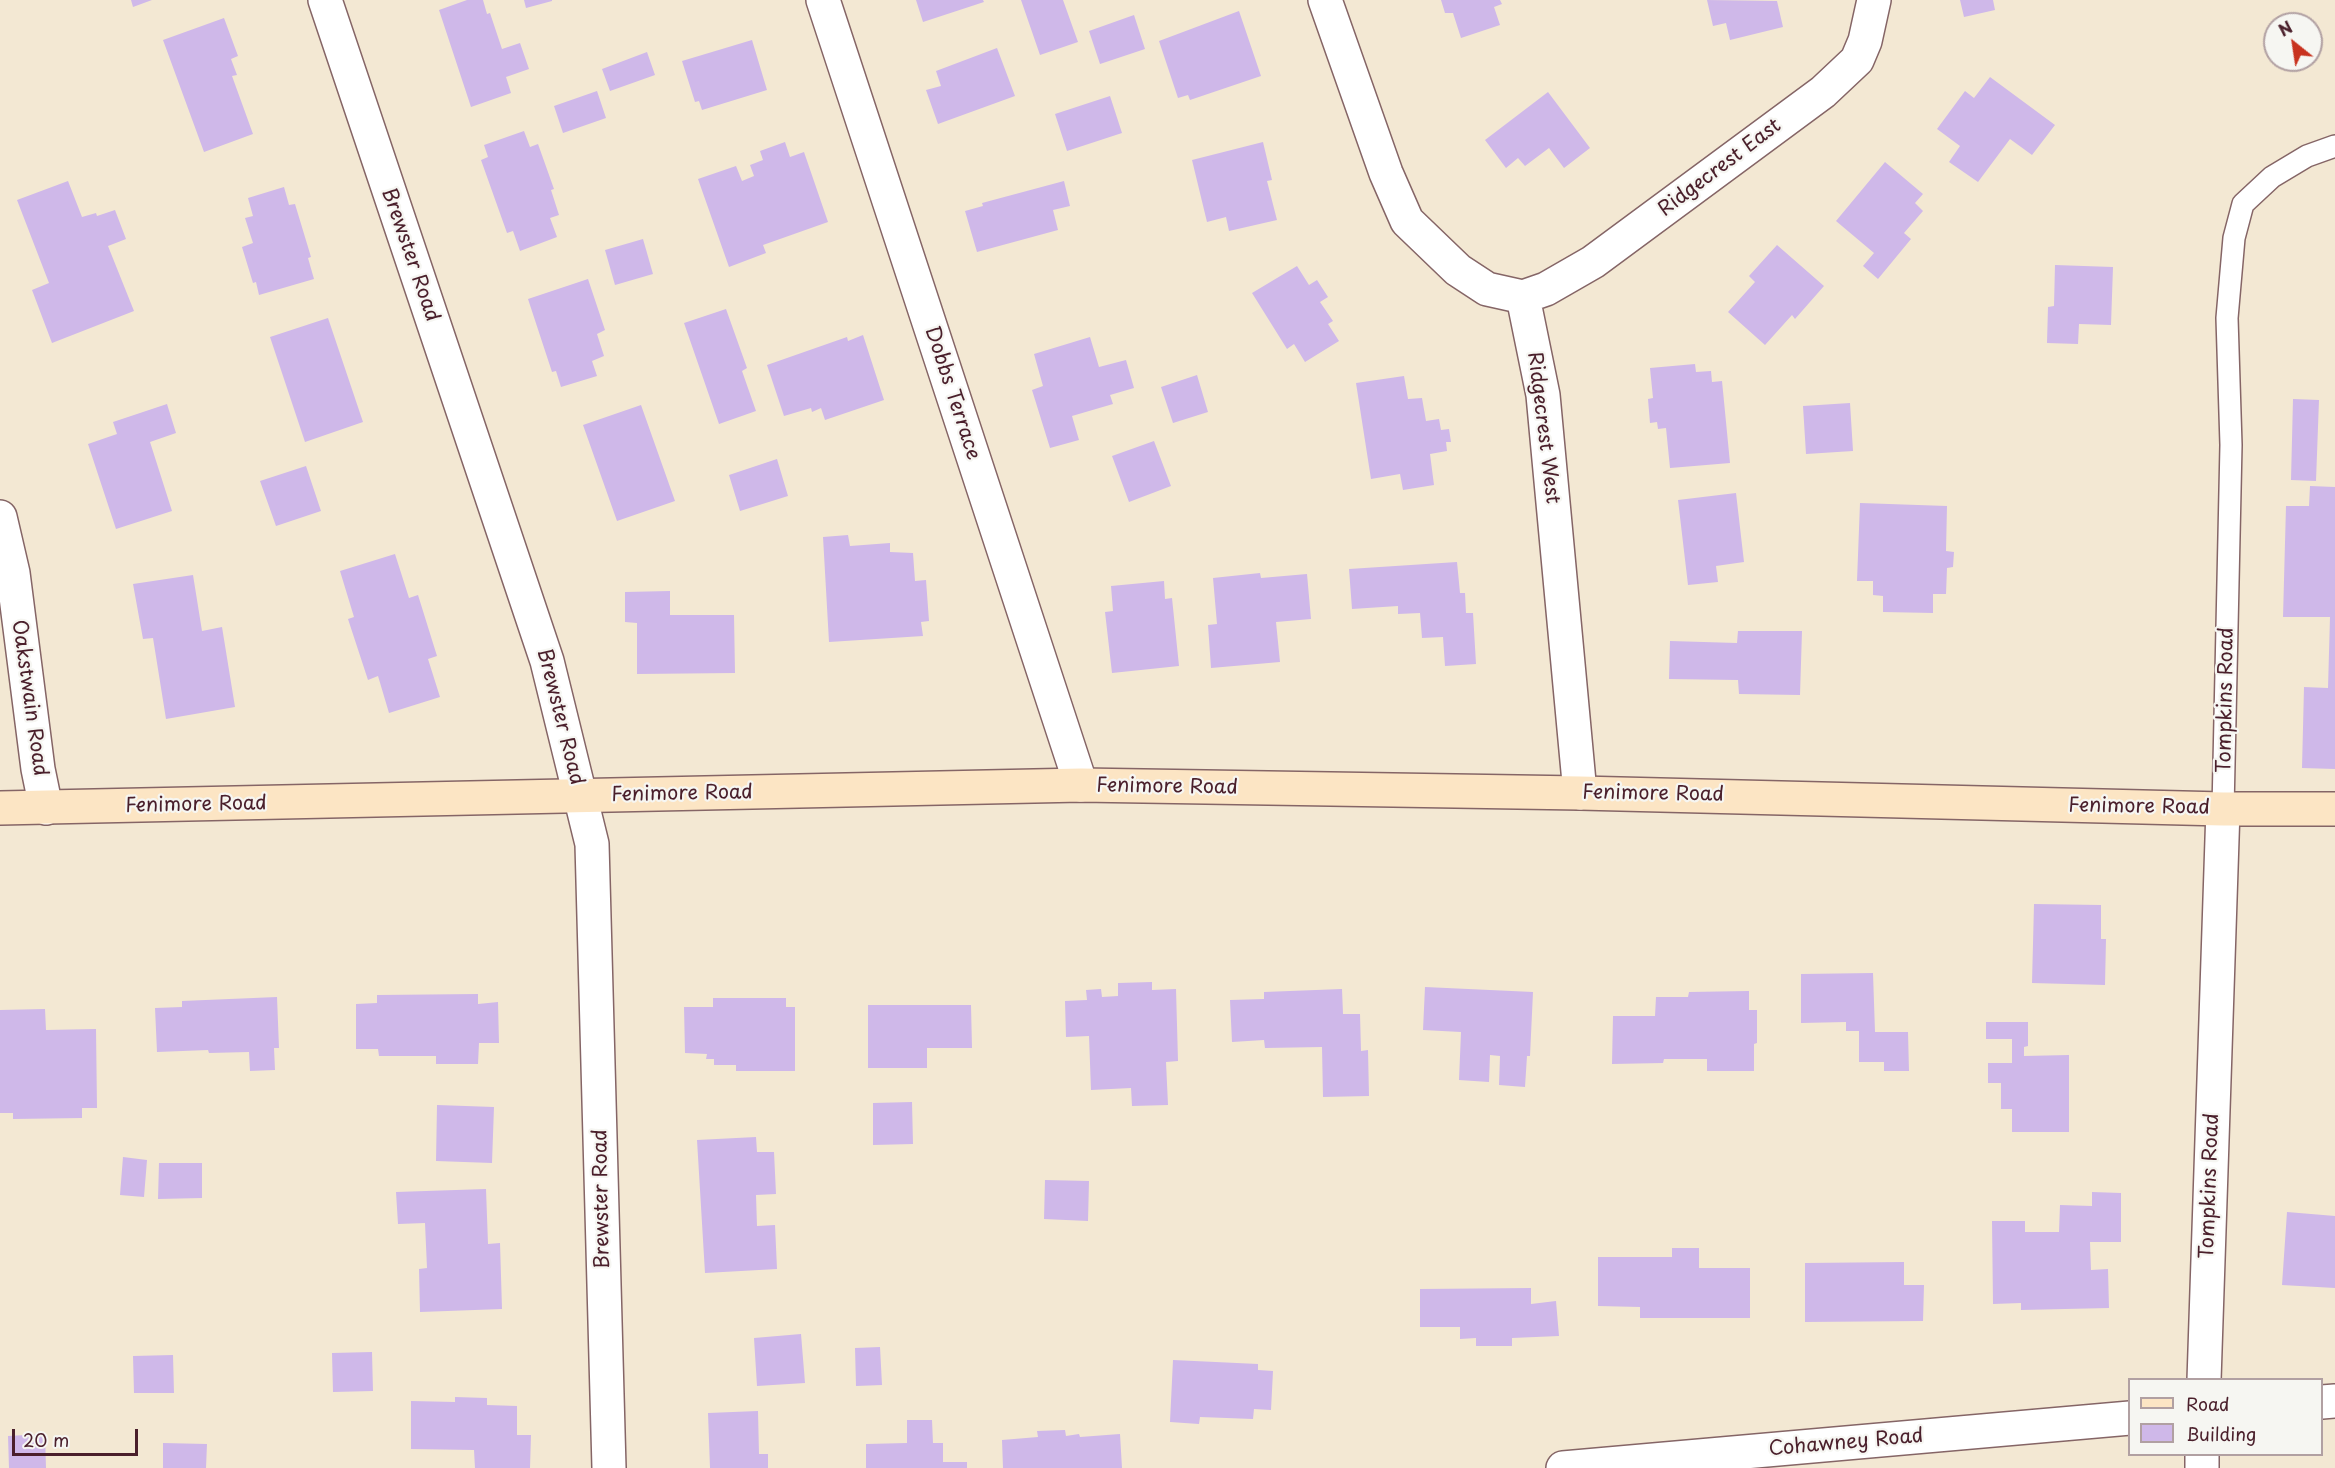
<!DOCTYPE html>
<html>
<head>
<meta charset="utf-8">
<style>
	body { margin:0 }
	#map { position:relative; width:2335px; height:1468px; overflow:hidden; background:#f3e8d3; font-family:"Playpen Sans",sans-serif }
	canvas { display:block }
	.legend { position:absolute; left:2128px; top:1378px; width:195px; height:78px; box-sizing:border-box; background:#f6f6f2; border:2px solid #b1a0a2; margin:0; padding:8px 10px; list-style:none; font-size:18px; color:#4a1f2b }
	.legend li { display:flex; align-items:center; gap:12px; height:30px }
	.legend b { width:30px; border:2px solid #b1a0a2 }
	.north { position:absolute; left:2263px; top:12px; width:60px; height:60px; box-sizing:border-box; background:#f6f6f2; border:2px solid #b1a0a2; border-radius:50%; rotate:330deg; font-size:16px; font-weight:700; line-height:24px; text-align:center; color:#4a1f2b }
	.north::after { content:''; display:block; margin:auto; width:21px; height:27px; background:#c8321e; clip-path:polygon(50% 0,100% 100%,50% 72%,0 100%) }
	.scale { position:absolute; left:12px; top:1429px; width:126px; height:27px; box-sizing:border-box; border:3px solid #4a1f2b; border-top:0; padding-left:8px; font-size:18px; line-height:21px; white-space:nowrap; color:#4a1f2b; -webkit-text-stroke:4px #f6f6f2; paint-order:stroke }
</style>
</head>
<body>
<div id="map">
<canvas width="2335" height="1468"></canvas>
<ul class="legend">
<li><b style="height:8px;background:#fce5c4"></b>Road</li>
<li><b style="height:16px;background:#cfb8e9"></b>Building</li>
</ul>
<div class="north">N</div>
<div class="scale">20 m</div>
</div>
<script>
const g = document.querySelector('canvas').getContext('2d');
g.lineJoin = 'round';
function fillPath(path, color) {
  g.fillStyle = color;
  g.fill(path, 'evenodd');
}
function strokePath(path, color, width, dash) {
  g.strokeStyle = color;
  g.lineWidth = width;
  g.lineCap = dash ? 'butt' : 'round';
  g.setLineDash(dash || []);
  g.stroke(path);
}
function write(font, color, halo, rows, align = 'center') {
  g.font = font + ' "Playpen Sans",sans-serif';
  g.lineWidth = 4.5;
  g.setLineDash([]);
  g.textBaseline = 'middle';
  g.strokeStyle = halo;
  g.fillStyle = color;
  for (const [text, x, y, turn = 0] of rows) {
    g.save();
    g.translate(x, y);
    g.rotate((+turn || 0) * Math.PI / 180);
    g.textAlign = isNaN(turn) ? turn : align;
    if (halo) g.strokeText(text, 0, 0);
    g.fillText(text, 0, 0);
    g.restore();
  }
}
const building = new Path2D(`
	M 131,0 L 152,0 L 133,7 Z
	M 467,0 L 483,0 L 487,14 L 490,13 L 502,49 L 520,43 L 529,69 L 506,77 L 511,93 L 471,107 L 439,10 Z
	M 524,0 L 552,0 L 552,1 L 526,8 Z
	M 916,0 L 983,0 L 984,2 L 923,22 Z
	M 1021,0 L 1063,0 L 1078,42 L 1040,55 Z
	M 1441,0 L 1500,0 L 1502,4 L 1494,7 L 1500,25 L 1461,38 L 1453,13 L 1445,13 Z
	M 1707,0 L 1777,1 L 1783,27 L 1730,40 L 1726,23 L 1713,26 Z
	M 1960,0 L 1993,0 L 1995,10 L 1964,17 Z
	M 1239,11 L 1261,76 L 1190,100 L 1188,95 L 1178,98 L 1159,41 Z
	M 1134,15 L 1145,49 L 1100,64 L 1089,31 Z
	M 224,18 L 238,56 L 231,59 L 237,75 L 232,76 L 253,134 L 204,152 L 163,40 Z
	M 752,40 L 767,90 L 702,110 L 699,101 L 695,102 L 682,61 Z
	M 997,48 L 1015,96 L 938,124 L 926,90 L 941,86 L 936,71 Z
	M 647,52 L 655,75 L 610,91 L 602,69 Z
	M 1990,77 L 2055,125 L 2032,155 L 2010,139 L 1978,182 L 1949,162 L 1960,146 L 1937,129 L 1965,91 L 1974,98 Z
	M 597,91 L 606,118 L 563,133 L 554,106 Z
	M 1548,92 L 1590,148 L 1564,168 L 1549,148 L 1525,166 L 1518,158 L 1506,168 L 1485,140 Z
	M 1110,96 L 1122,133 L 1067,151 L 1055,114 Z
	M 524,131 L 530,147 L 538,144 L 554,189 L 551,190 L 559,215 L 550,218 L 557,237 L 520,251 L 513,231 L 507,233 L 481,160 L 488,157 L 484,145 Z
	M 785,142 L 790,157 L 804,152 L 828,222 L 763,245 L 766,253 L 729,267 L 698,179 L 736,166 L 742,181 L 754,176 L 750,165 L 763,160 L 760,151 Z
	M 1263,142 L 1272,180 L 1267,181 L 1277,220 L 1229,231 L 1226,217 L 1207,222 L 1192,160 Z
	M 1885,162 L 1923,194 L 1915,203 L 1923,211 L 1904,233 L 1911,239 L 1878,279 L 1863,266 L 1874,253 L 1836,221 Z
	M 68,181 L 82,217 L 96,213 L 97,216 L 115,210 L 126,239 L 108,246 L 134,311 L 52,343 L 32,290 L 49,283 L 17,200 Z
	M 1064,181 L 1070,206 L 1053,210 L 1058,230 L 977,252 L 965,211 L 983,206 L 982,203 Z
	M 284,187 L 289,205 L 295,204 L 311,257 L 308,258 L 314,279 L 259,295 L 256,282 L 253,283 L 242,247 L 253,243 L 245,218 L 253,216 L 248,198 Z
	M 643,239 L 653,274 L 615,285 L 605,250 Z
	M 1777,245 L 1824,286 L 1795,319 L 1792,315 L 1765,345 L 1728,312 L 1755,282 L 1749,276 Z
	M 2055,265 L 2113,267 L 2111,325 L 2079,324 L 2078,344 L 2047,343 L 2048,307 L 2054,306 Z
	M 1297,266 L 1309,285 L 1317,280 L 1328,297 L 1320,302 L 1333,321 L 1328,324 L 1339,341 L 1305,362 L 1294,344 L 1287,349 L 1252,293 Z
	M 588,279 L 605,330 L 597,334 L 604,356 L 592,361 L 597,376 L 561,387 L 556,371 L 552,372 L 528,299 Z
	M 726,309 L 747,368 L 742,371 L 756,411 L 719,424 L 684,323 Z
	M 328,318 L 363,422 L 305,442 L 270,337 Z
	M 863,335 L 884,400 L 825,420 L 821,408 L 812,412 L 811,408 L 784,416 L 767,365 L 847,337 L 848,341 Z
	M 1090,337 L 1099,367 L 1126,360 L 1134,388 L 1110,395 L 1113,404 L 1072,416 L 1079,440 L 1050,448 L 1032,390 L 1043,386 L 1034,354 Z
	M 1695,364 L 1696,372 L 1711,371 L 1712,382 L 1722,381 L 1730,463 L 1670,468 L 1666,428 L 1658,429 L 1657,422 L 1650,423 L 1648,399 L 1653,398 L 1650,368 Z
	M 1197,375 L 1208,412 L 1173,423 L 1161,387 Z
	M 1404,376 L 1408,399 L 1422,398 L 1426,421 L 1439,419 L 1441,430 L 1449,429 L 1451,442 L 1446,442 L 1447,451 L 1430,454 L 1434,485 L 1403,490 L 1400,474 L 1371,479 L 1356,383 Z
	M 2293,399 L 2319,400 L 2316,481 L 2291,480 Z
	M 1850,403 L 1853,451 L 1806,454 L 1803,406 Z
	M 167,404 L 176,433 L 150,442 L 172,511 L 116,529 L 88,444 L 117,434 L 113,422 Z
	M 641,405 L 675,501 L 617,521 L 583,425 Z
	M 1154,441 L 1171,486 L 1129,502 L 1112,456 Z
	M 777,459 L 788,496 L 740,511 L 729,475 Z
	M 306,466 L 321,511 L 276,526 L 260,481 Z
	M 2310,486 L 2335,487 L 2335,769 L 2302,768 L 2304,687 L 2328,688 L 2330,617 L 2283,617 L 2286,506 L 2309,506 Z
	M 1736,493 L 1744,562 L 1716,566 L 1718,582 L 1688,585 L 1678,500 Z
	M 1860,503 L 1947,506 L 1946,551 L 1954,552 L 1953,567 L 1947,568 L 1946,594 L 1933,594 L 1933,613 L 1883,612 L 1883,596 L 1873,595 L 1873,581 L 1857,581 Z
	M 848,535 L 850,546 L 890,543 L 890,552 L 913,553 L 915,581 L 926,580 L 929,621 L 921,622 L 923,636 L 829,642 L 823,537 Z
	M 395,554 L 409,598 L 418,595 L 437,656 L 428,659 L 440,697 L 389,713 L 378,676 L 368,680 L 348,619 L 354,617 L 340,571 Z
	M 1457,562 L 1460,593 L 1465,593 L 1466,613 L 1473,613 L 1476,664 L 1445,666 L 1443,637 L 1422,638 L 1420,613 L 1398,614 L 1398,606 L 1352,609 L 1349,569 Z
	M 1260,573 L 1261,578 L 1307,574 L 1311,619 L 1276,622 L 1280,662 L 1211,668 L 1208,625 L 1217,624 L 1213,578 Z
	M 193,575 L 202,631 L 222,627 L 235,707 L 166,719 L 153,638 L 143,639 L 133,584 Z
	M 1164,581 L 1165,599 L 1172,598 L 1179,666 L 1112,673 L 1105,612 L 1113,611 L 1111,586 Z
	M 670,591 L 670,615 L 734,615 L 735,673 L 637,674 L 637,623 L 625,622 L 625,592 Z
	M 1738,631 L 1802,631 L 1800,695 L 1739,694 L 1738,680 L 1669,679 L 1670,641 L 1737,643 Z
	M 2034,904 L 2101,905 L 2101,939 L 2106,939 L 2105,985 L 2032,983 Z
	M 1873,973 L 1875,1032 L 1908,1032 L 1909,1071 L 1884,1071 L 1884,1062 L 1859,1062 L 1859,1031 L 1846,1031 L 1846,1022 L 1801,1023 L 1801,974 Z
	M 1152,982 L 1152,990 L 1176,989 L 1178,1061 L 1166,1062 L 1168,1105 L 1132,1106 L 1131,1088 L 1091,1090 L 1089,1036 L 1066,1037 L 1065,1001 L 1087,1000 L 1086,990 L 1101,989 L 1102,997 L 1118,996 L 1118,983 Z
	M 1425,987 L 1533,992 L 1530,1056 L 1527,1056 L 1525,1087 L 1499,1085 L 1500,1056 L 1490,1055 L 1489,1082 L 1459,1080 L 1461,1032 L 1423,1030 Z
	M 1342,989 L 1343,1014 L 1360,1014 L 1361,1051 L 1368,1050 L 1369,1096 L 1323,1097 L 1322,1047 L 1265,1048 L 1264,1040 L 1232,1042 L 1230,1000 L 1264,999 L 1264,992 Z
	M 1749,991 L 1749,1010 L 1757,1010 L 1757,1043 L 1754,1044 L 1754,1071 L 1707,1071 L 1707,1059 L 1664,1059 L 1663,1063 L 1612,1064 L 1613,1016 L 1655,1016 L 1656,997 L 1688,997 L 1689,992 Z
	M 478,994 L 478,1004 L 498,1002 L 499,1043 L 479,1043 L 478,1064 L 436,1064 L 436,1056 L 379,1056 L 378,1049 L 356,1049 L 356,1004 L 377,1003 L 377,995 Z
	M 277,997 L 279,1048 L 274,1048 L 275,1070 L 250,1071 L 249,1052 L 209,1053 L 208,1050 L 157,1052 L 155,1008 L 182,1007 L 182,1001 Z
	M 713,998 L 786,998 L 786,1007 L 795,1007 L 795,1071 L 736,1071 L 736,1065 L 714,1065 L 714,1059 L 706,1059 L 707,1054 L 685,1053 L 684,1007 L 713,1007 Z
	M 868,1005 L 971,1005 L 972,1048 L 927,1048 L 927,1068 L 868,1068 Z
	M 45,1009 L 46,1030 L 96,1029 L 97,1108 L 82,1108 L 82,1118 L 13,1119 L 13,1113 L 0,1113 L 0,1010 Z
	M 1986,1022 L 2028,1022 L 2028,1046 L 2024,1047 L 2024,1056 L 2069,1055 L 2069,1132 L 2012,1132 L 2012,1109 L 2001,1109 L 2001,1083 L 1988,1083 L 1988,1063 L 2012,1063 L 2012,1039 L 1986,1039 Z
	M 912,1102 L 913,1144 L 873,1145 L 873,1103 Z
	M 437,1105 L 494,1107 L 492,1163 L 436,1161 Z
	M 756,1137 L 757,1152 L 774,1152 L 776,1194 L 756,1195 L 757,1226 L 775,1225 L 777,1269 L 705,1273 L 697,1140 Z
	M 123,1157 L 147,1160 L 144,1197 L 120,1195 Z
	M 159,1163 L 202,1163 L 202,1198 L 158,1199 Z
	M 1045,1180 L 1089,1181 L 1088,1221 L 1044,1219 Z
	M 486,1189 L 488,1244 L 500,1243 L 502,1309 L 420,1312 L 419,1269 L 427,1268 L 425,1223 L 398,1224 L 396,1192 Z
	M 2092,1192 L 2121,1193 L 2121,1242 L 2090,1242 L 2091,1270 L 2108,1269 L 2109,1308 L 2021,1310 L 2021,1303 L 1993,1304 L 1992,1221 L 2025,1221 L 2025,1232 L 2059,1232 L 2060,1205 L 2092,1206 Z
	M 2287,1212 L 2335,1216 L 2335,1288 L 2282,1285 Z
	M 1672,1248 L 1699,1248 L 1699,1268 L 1750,1268 L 1750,1318 L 1640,1318 L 1640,1307 L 1598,1306 L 1598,1257 L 1672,1257 Z
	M 1904,1262 L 1904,1285 L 1924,1285 L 1923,1321 L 1805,1322 L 1805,1263 Z
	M 1531,1288 L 1531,1304 L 1556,1301 L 1559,1336 L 1512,1338 L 1512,1346 L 1476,1346 L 1476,1338 L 1460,1339 L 1460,1327 L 1420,1327 L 1420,1289 Z
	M 801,1334 L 805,1383 L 757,1386 L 754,1338 Z
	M 880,1347 L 882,1385 L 856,1386 L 855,1348 Z
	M 372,1352 L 373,1391 L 333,1392 L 332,1353 Z
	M 173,1355 L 174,1393 L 134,1393 L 133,1356 Z
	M 1173,1360 L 1258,1364 L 1258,1370 L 1273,1371 L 1271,1410 L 1254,1409 L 1253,1419 L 1200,1417 L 1199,1424 L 1170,1422 Z
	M 455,1397 L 487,1398 L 487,1405 L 517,1406 L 517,1435 L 531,1435 L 530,1468 L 475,1468 L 474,1450 L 411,1449 L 411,1401 L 455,1402 Z
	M 758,1411 L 759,1454 L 768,1454 L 768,1468 L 710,1468 L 708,1413 Z
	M 907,1420 L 932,1420 L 933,1443 L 943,1443 L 943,1462 L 967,1462 L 967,1468 L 866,1468 L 866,1444 L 907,1443 Z
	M 1065,1430 L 1066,1436 L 1079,1434 L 1080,1437 L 1120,1434 L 1122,1468 L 1003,1468 L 1002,1440 L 1038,1437 L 1037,1431 Z
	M 45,1434 L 46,1468 L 9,1468 L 8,1436 Z
	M 163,1443 L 207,1444 L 206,1468 L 163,1468 Z`);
const lane = new Path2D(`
	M 2223,809 L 2231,445 L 2227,318 L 2234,238 L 2243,204 L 2272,177 L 2307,156 L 2335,146`);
const street = new Path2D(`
	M 325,0 L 547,661 L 592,844 L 609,1468
	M 823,0 L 1081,785
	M 1325,0 L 1386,173 L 1407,221 L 1458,270 L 1487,289 L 1523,297
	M 1523,297 L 1543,395 L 1580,793
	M 1523,297 L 1546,289 L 1593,262 L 1823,92 L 1857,60 L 1865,41 L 1874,0
	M 0,517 L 13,573 L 38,769 L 46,808
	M 2204,1380 L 2223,809
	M 2322,1402 L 2335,1401
	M 1563,1468 L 2130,1418
	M 2202,1468 L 2202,1454`);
const secondary = new Path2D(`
	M 0,808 L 1081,785 L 1580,793 L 2223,809 L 2335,809`);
const streetNames = [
	["Ridgecrest East",1720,168,-37],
	["Brewster Road",410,255,71],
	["Dobbs Terrace",952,393,72],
	["Ridgecrest West",1543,428,83],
	["Oakstwain Road",29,698,82],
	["Tompkins Road",2226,700,-89],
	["Brewster Road",560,717,76],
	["Fenimore Road",1167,787,1],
	["Fenimore Road",682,794,-1],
	["Fenimore Road",1653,794,1],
	["Fenimore Road",196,805,-1],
	["Fenimore Road",2139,807,1],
	["Tompkins Road",2210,1186,-88],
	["Brewster Road",602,1199,-91],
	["Cohawney Road",1846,1443,-5]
];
fillPath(building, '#cfb8e9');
strokePath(lane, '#856566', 24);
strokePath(street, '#856566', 36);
strokePath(secondary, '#856566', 36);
strokePath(lane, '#fff', 21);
strokePath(street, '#fff', 33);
strokePath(secondary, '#fce5c4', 33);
write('20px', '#4a1f2b', '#f6f6f2', streetNames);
</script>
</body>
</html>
